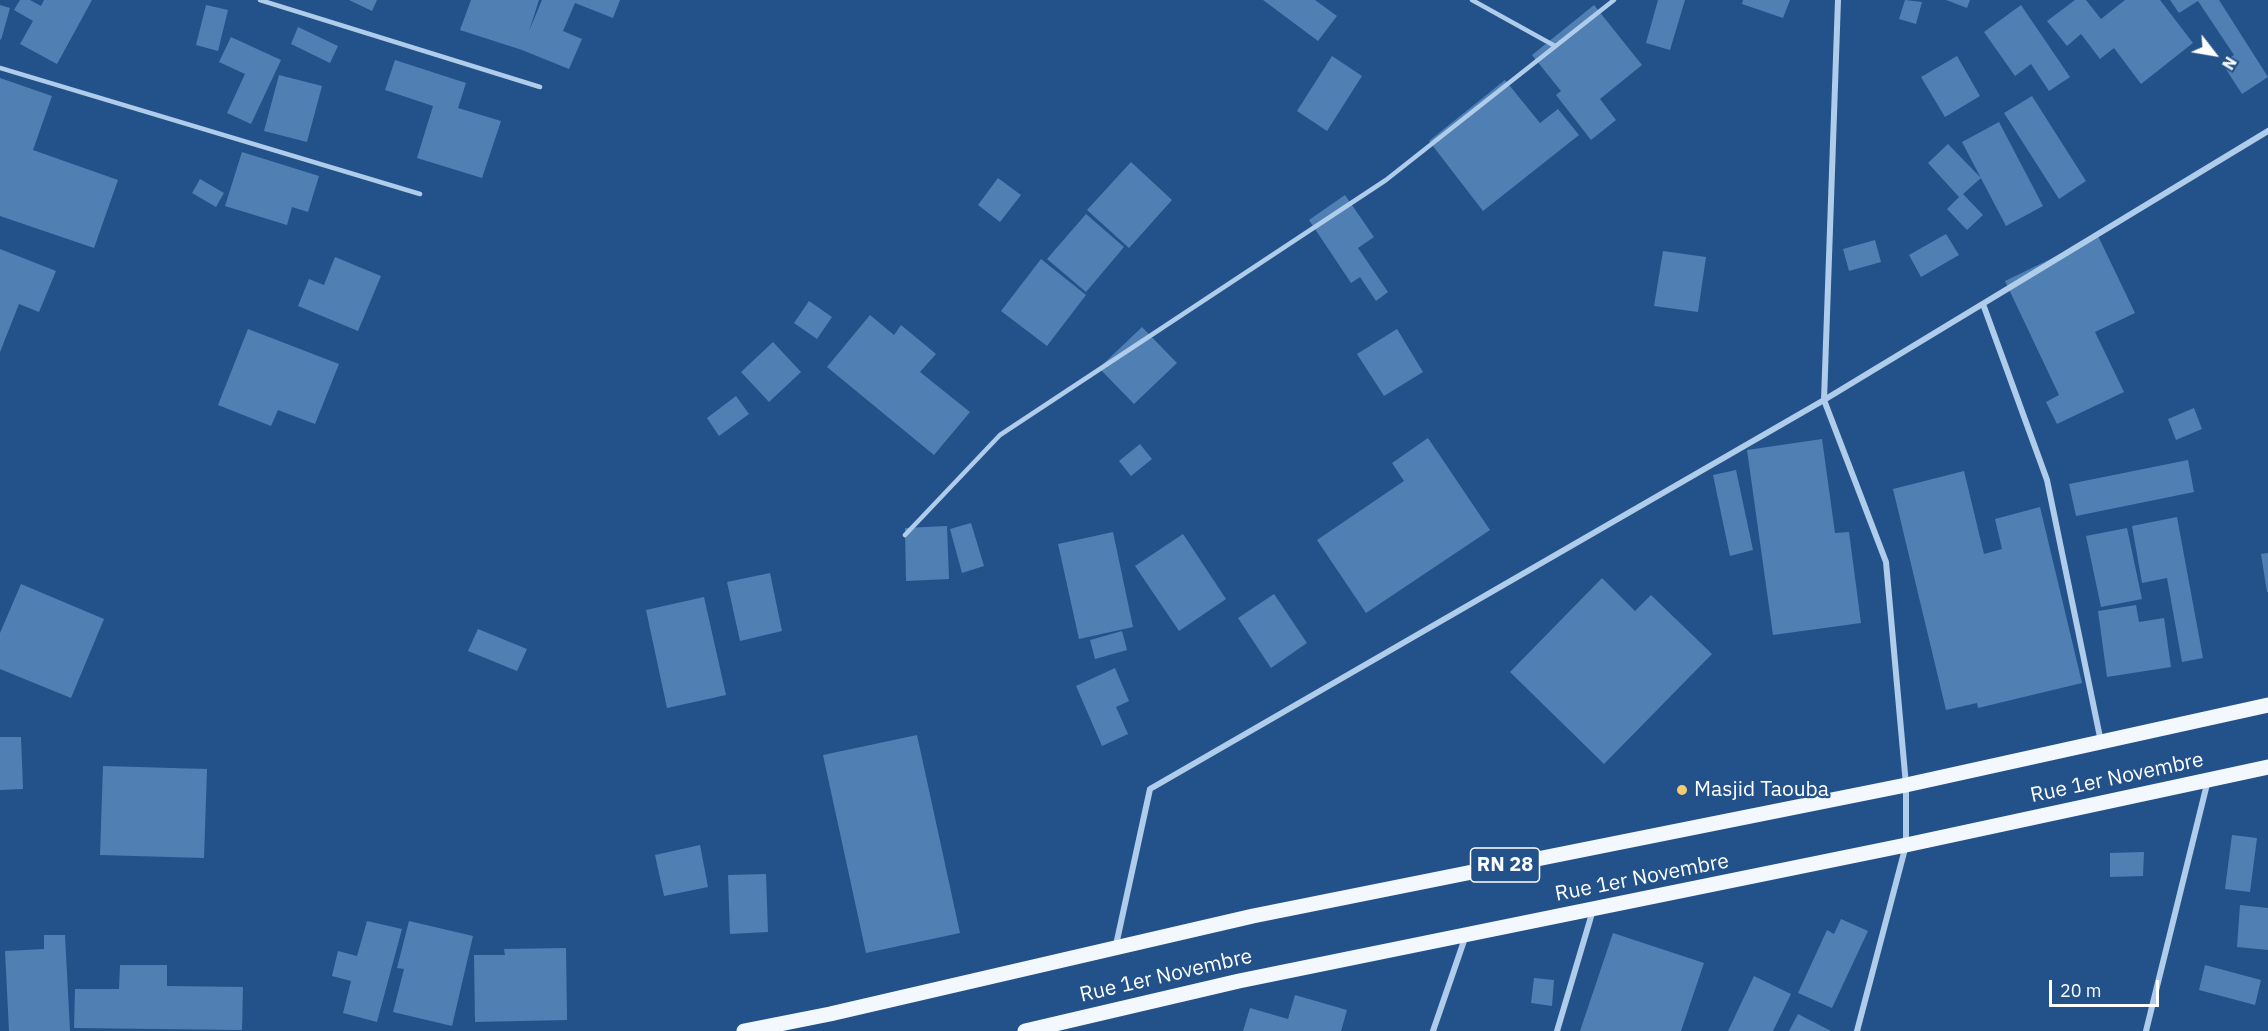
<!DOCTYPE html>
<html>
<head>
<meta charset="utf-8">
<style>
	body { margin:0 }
	#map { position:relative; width:2268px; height:1031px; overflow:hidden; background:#23528a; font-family:"IBM Plex Sans",sans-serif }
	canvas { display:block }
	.north { position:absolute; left:2184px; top:24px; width:60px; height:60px; -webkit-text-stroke:4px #23528a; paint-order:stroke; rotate:121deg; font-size:16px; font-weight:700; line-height:24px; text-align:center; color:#fff }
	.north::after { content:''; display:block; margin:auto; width:21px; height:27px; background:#fff; clip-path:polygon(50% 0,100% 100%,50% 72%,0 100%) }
	.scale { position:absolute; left:2049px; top:980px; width:110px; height:27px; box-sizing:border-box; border:3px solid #fff; border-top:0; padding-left:8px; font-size:18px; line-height:21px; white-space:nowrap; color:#fff; -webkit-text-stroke:4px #23528a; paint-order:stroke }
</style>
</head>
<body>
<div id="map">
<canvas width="2268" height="1031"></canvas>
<div class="north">N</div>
<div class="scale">20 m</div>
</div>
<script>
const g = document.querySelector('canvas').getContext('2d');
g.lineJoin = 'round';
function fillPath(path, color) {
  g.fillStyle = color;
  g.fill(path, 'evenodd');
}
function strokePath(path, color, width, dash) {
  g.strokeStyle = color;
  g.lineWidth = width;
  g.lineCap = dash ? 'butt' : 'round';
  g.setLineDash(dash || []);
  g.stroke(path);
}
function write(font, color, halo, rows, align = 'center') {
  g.font = font + ' "IBM Plex Sans",sans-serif';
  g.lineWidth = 4.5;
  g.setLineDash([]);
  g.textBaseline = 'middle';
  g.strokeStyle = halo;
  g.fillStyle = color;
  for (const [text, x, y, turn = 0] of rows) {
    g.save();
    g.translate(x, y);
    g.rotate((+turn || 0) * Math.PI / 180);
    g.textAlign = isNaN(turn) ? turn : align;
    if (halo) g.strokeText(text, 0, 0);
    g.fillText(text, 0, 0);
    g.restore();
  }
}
const building = new Path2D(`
	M 20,0 L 30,0 L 41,6 L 44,0 L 92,0 L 57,64 L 20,44 L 33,21 L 14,10 Z
	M 349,0 L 377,0 L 372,11 Z
	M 471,0 L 539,0 L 529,31 L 542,0 L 620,0 L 613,18 L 575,3 L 563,31 L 582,39 L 569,69 L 522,50 L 460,30 Z
	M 1263,0 L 1315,0 L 1337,16 L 1318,41 Z
	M 1658,0 L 1685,0 L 1670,50 L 1646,43 Z
	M 1743,0 L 1790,0 L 1783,18 L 1742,4 Z
	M 1905,0 L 1922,2 L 1916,24 L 1899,19 Z
	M 1946,0 L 1970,0 L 1967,8 Z
	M 2075,0 L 2086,0 L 2101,19 L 2125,0 L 2160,0 L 2193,43 L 2141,84 L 2114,48 L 2100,59 L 2081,34 L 2067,46 L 2047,21 Z
	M 2170,0 L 2219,0 L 2268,77 L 2242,94 L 2222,63 L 2234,55 L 2198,1 L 2179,13 Z
	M 0,5 L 10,8 L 1,40 L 0,39 Z
	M 206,5 L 228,10 L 218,51 L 196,45 Z
	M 1594,5 L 1642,65 L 1600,99 L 1616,120 L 1591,140 L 1556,95 L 1561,91 L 1532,55 Z
	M 2021,5 L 2070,77 L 2049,91 L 2031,64 L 2015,76 L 1984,32 Z
	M 298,27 L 338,46 L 330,63 L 291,44 Z
	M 231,37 L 281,60 L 251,124 L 227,113 L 245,74 L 219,62 Z
	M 1332,56 L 1362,76 L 1327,131 L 1297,111 Z
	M 1957,56 L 1980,96 L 1945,117 L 1921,77 Z
	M 395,60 L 466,83 L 458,108 L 501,121 L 482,178 L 417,158 L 433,106 L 385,90 Z
	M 279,75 L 322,86 L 307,142 L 264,131 Z
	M 0,78 L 52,96 L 33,150 L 118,180 L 94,248 L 0,216 Z
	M 1505,80 L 1540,123 L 1558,109 L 1579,135 L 1483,211 L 1429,141 Z
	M 2032,96 L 2086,181 L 2059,199 L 2004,113 Z
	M 1999,122 L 2043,206 L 2006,226 L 1962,142 Z
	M 1948,144 L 1981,178 L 1963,194 L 1983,215 L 1967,230 L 1947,209 L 1959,197 L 1928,163 Z
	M 242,152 L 319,176 L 308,212 L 292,207 L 287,225 L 225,206 Z
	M 1131,162 L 1172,200 L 1129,248 L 1087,210 Z
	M 998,178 L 1021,195 L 1000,222 L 978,205 Z
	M 200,179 L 224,193 L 216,207 L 192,193 Z
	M 1345,195 L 1374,237 L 1358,248 L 1388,292 L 1376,301 L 1360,277 L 1351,283 L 1309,220 Z
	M 1086,214 L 1124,247 L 1086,292 L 1047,259 Z
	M 1946,234 L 1959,255 L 1921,277 L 1909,255 Z
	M 2098,236 L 2135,313 L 2095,332 L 2124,392 L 2057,424 L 2046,402 L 2059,395 L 2005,281 Z
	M 1875,240 L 1881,262 L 1849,271 L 1843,249 Z
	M 0,249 L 56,271 L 39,312 L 19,304 L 0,352 Z
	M 1663,251 L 1706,257 L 1698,312 L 1654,306 Z
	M 335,257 L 381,276 L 358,331 L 298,306 L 309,279 L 324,285 Z
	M 1041,259 L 1086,295 L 1047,346 L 1001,311 Z
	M 809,301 L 832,317 L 817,339 L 794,323 Z
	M 870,315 L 894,335 L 901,325 L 936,354 L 920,372 L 970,412 L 934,455 L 827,367 Z
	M 1142,327 L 1177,363 L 1134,404 L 1099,368 Z
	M 248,329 L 339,364 L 315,424 L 278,410 L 271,426 L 218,405 Z
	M 1397,329 L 1423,372 L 1384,396 L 1357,354 Z
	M 773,342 L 801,372 L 769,402 L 741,372 Z
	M 736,396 L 749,414 L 719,436 L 707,418 Z
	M 2194,408 L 2202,429 L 2176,440 L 2168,419 Z
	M 1428,438 L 1490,530 L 1366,613 L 1317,540 L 1404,481 L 1392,463 Z
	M 1822,439 L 1835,533 L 1849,532 L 1861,623 L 1773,635 L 1747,450 Z
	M 1140,444 L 1152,459 L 1131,476 L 1119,461 Z
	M 2188,460 L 2194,492 L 2076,516 L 2069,484 Z
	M 1736,470 L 1753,550 L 1730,556 L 1713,475 Z
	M 1964,471 L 1984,554 L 2002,549 L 1995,519 L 2040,507 L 2082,683 L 1978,708 L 1977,703 L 1946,710 L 1893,489 Z
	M 2177,517 L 2203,658 L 2182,662 L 2167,578 L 2142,583 L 2132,526 Z
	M 971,523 L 984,566 L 962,573 L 950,529 Z
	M 947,526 L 949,579 L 906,581 L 905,528 Z
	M 2127,528 L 2142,599 L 2101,607 L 2086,536 Z
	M 1113,532 L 1133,627 L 1079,639 L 1058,544 Z
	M 1183,534 L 1226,599 L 1179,631 L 1135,566 Z
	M 2268,553 L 2268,592 L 2267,592 L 2261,554 Z
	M 770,573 L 782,631 L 740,641 L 727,582 Z
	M 1602,578 L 1635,611 L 1651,595 L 1712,654 L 1604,764 L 1510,672 Z
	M 21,584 L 104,619 L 71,698 L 0,669 L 0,633 Z
	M 1274,594 L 1307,643 L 1271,668 L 1238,618 Z
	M 704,597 L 726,695 L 667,708 L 646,610 Z
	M 2136,605 L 2139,622 L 2164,618 L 2171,667 L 2107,677 L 2098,611 Z
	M 478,629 L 527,649 L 517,671 L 468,651 Z
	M 1122,631 L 1127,650 L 1095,659 L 1090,640 Z
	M 1115,668 L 1129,701 L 1116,707 L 1128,734 L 1102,746 L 1076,686 Z
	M 917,735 L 960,933 L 866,953 L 823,755 Z
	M 0,737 L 21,737 L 23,789 L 0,790 Z
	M 103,766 L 207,769 L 204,858 L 100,855 Z
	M 2232,835 L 2257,838 L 2250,892 L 2225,889 Z
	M 700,845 L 708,887 L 664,896 L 655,855 Z
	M 2144,852 L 2143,876 L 2110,877 L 2110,853 Z
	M 766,874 L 768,932 L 730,934 L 728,875 Z
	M 2240,905 L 2268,908 L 2268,950 L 2237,947 Z
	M 1841,919 L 1868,931 L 1832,1008 L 1798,993 L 1827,930 L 1834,934 Z
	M 367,921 L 402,929 L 377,1022 L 343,1013 L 351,981 L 332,976 L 338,951 L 357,956 Z
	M 409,921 L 473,936 L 452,1026 L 393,1012 L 404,969 L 397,968 Z
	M 1613,933 L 1704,963 L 1681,1031 L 1580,1031 Z
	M 44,935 L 65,935 L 70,1031 L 9,1031 L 5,951 L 44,949 Z
	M 566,948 L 567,1020 L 475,1022 L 474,955 L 505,955 L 504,949 Z
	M 120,965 L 167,965 L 167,986 L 243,987 L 242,1030 L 74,1028 L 75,989 L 119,989 Z
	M 2205,965 L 2261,980 L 2255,1005 L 2199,990 Z
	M 1754,976 L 1791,994 L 1773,1031 L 1728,1031 Z
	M 1534,978 L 1554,980 L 1552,1006 L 1531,1003 Z
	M 1295,995 L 1347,1010 L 1341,1031 L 1243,1031 L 1250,1008 L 1288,1019 Z
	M 1798,1014 L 1831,1031 L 1789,1031 Z`);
const lane = new Path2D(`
	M 260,0 L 540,87
	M 1472,0 L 1555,46
	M 0,68 L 420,194
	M 905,535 L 1000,435 L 1386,180 L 1614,0`);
const street = new Path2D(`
	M 1838,0 L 1824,400 L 1886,562 L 1906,785 L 1906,845 L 1857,1031
	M 1983,304 L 2047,480 L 2101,742
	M 1116,945 L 1150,789 L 1824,400 L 2268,131
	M 1433,1031 L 1466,935
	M 1557,1031 L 1593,910
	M 2146,1031 L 2208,780`);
const primary = new Path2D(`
	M 744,1031 L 830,1014 L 1253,916 L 1906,785 L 2268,705
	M 1025,1031 L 1239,981 L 1906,845 L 2268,767`);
const markers = [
	[1682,790,6,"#f6cc72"]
];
const shields = [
	[1505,865,69]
];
const shieldNames = [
	["RN 28",1505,865]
];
const streetNames = [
	["Rue 1er Novembre",2117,778,-12],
	["Rue 1er Novembre",1642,878,-11],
	["Rue 1er Novembre",1166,976,-13]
];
const poiNames = [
	["Masjid Taouba",1694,790]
];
fillPath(building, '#507fb3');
strokePath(lane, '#afccea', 4.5);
strokePath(street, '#afccea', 6);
strokePath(primary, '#f3f8fe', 15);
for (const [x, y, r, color] of markers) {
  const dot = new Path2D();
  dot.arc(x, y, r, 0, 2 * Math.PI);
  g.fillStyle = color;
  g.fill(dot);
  strokePath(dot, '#23528a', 2);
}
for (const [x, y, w] of shields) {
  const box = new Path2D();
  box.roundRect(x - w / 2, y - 17, w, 34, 4.5);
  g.fillStyle = '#23528a';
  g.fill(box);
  strokePath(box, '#fff', 1.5);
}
write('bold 20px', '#fff', null, shieldNames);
write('21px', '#fff', '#23528a', streetNames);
write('21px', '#fff', '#23528a', poiNames, 'left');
</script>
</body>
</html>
